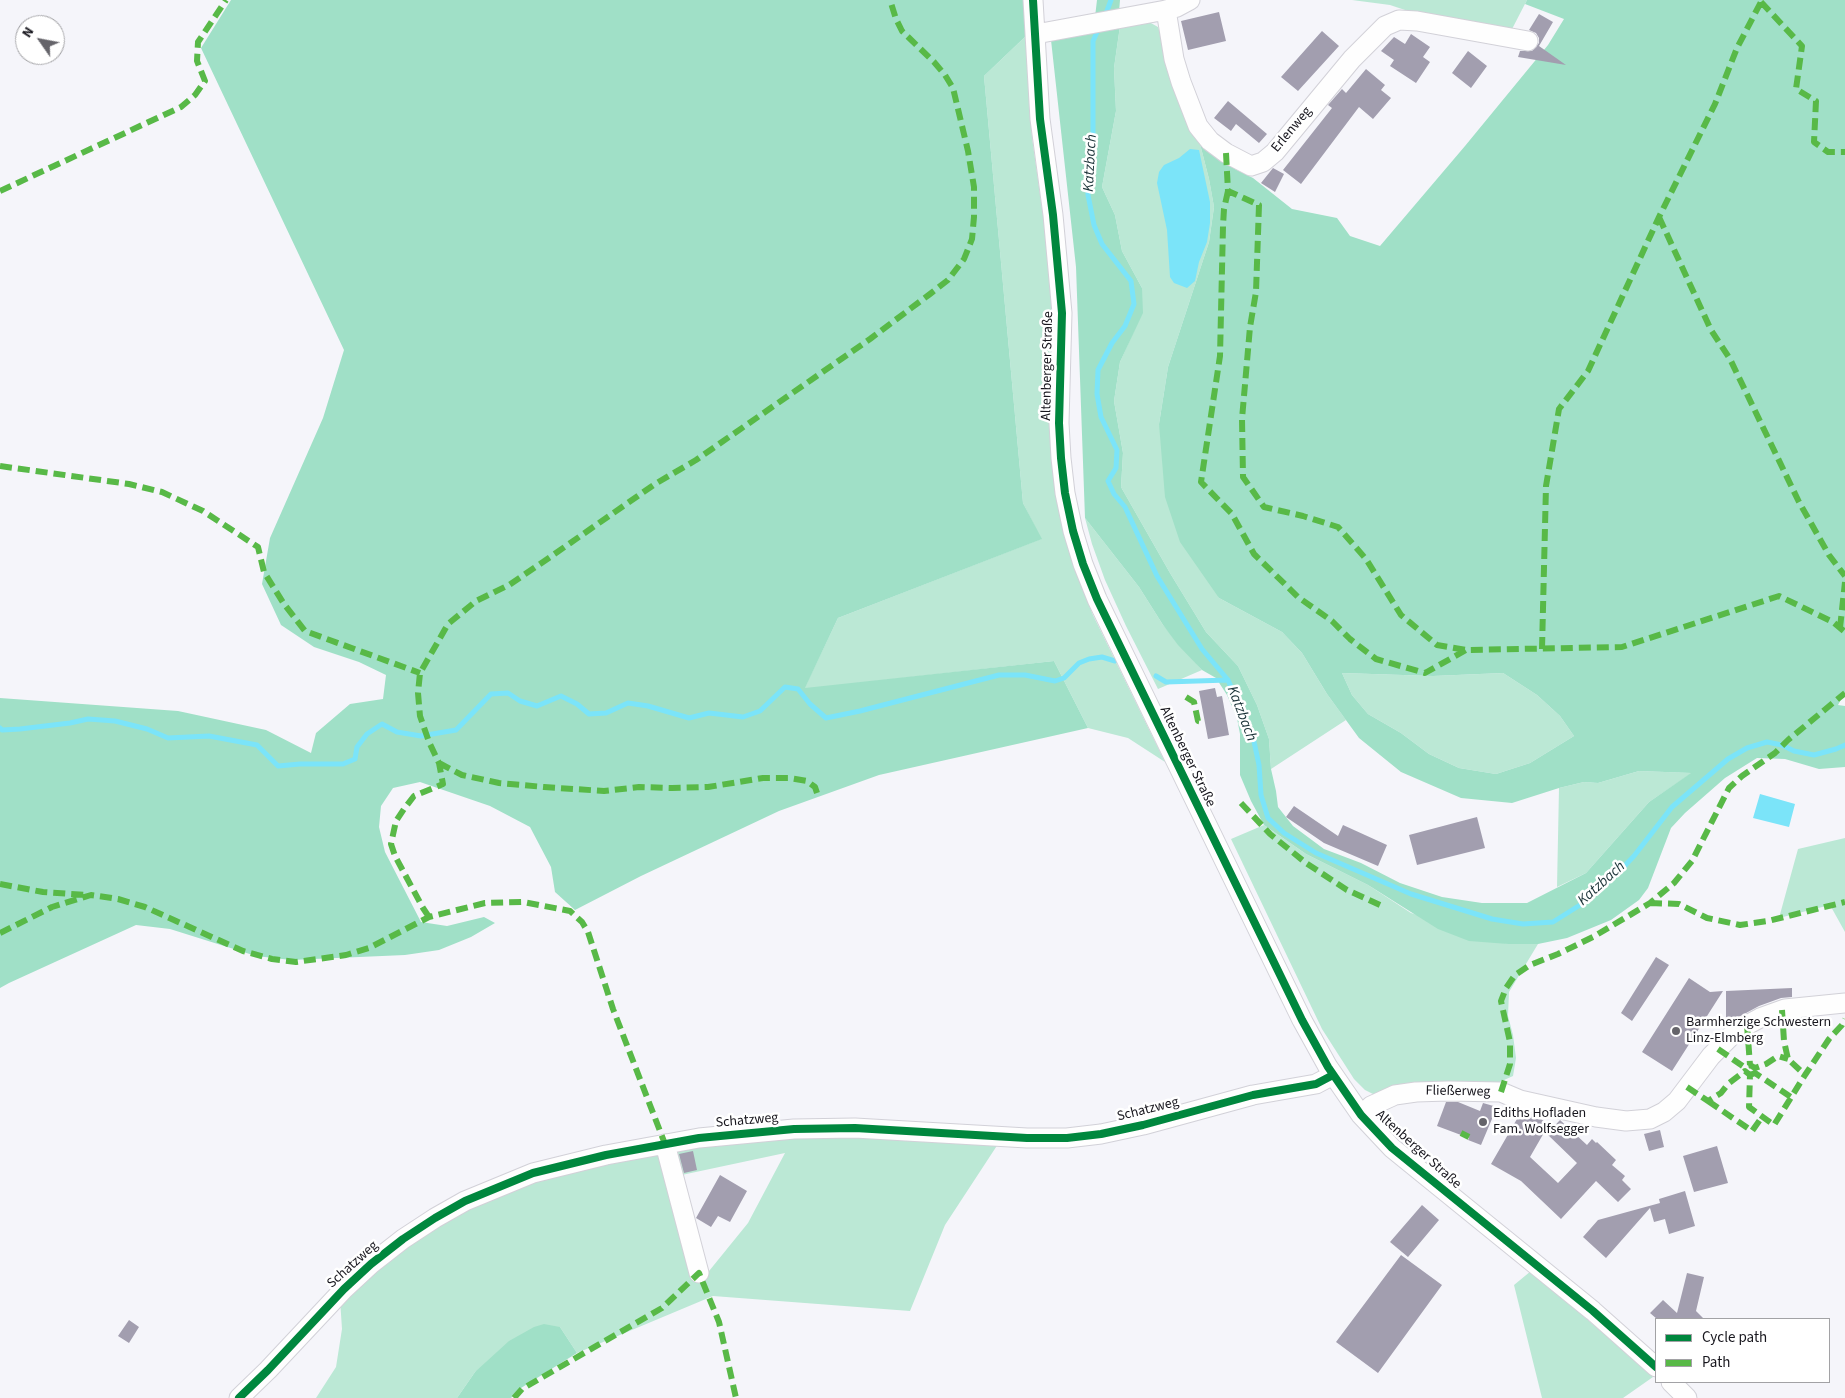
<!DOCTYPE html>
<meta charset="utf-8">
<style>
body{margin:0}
#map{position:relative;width:1845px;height:1398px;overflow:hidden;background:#f5f5fa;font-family:"Source Sans 3",sans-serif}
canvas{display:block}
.legend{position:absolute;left:1655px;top:1318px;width:175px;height:65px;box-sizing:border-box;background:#fff;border:1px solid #a2a2a5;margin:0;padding:6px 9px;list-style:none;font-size:15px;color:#17161d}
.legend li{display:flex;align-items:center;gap:10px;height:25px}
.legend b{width:25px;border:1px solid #a2a2a5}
.north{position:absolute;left:15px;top:15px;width:50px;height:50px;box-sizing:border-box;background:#fff;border:1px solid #a2a2a5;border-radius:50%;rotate:303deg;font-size:14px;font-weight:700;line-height:20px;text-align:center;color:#17161d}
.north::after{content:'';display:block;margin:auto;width:18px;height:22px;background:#65646a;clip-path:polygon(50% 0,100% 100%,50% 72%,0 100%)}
</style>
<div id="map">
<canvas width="1845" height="1398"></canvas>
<ul class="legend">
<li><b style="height:6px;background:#00873e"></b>Cycle path</li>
<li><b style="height:6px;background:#58b947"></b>Path</li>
</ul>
<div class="north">N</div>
</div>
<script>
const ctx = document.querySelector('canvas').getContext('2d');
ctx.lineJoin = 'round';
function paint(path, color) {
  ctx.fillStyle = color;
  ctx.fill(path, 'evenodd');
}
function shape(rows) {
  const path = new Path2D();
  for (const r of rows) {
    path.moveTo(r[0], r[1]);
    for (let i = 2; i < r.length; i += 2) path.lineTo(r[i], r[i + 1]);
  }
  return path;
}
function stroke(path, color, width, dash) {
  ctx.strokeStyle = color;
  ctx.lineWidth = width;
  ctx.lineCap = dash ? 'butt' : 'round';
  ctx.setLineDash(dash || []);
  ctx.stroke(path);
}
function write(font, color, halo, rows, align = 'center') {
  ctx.font = font + ' "Source Sans 3",sans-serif';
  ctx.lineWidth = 5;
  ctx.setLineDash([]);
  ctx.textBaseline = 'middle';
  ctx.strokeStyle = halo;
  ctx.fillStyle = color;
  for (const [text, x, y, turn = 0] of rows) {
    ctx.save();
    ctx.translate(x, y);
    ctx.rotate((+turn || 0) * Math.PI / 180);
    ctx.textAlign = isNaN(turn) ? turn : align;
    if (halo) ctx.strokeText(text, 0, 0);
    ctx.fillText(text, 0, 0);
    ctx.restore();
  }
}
paint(shape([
 [1352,0,1527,0,1511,31,1417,14,1390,5],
 [1149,22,1158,27,1199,140,1209,179,1214,207,1209,242,1168,367,1159,424,1219,598,1282,632,1302,653,1327,694,1346,720,1271,769,1269,739,1257,705,1238,666,1206,632,1170,573,1121,487,1123,453,1114,401,1120,362,1142,313,1142,288,1122,251,1115,215,1102,187,1116,111,1114,68,1120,26],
 [1027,35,1032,137,1050,265,1055,336,1051,414,1052,466,1062,519,1075,570,1093,615,1165,762,1128,738,1088,728,1054,661,804,689,838,618,1041,539,1023,503,984,76],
 [1085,518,1139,587,1163,625,1202,670,1158,689,1126,626,1105,580,1092,544],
 [1342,673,1433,676,1503,673,1537,695,1560,716,1574,736,1530,763,1496,774,1459,768,1429,754,1401,733,1368,714,1352,695],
 [1639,771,1692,773,1649,802,1586,873,1557,887,1559,788,1584,782,1598,783],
 [1264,825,1306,854,1368,885,1411,913,1508,944,1538,944,1509,992,1508,1016,1513,1035,1516,1058,1513,1076,1493,1085,1373,1094,1365,1090,1354,1079,1322,1029,1231,839],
 [1845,838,1845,932,1830,905,1779,918,1798,849],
 [788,1135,1000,1141,945,1225,910,1311,713,1296,577,1353,560,1327,475,1372,457,1398,316,1398,336,1367,342,1329,340,1299,418,1234,507,1188,661,1149,705,1276,748,1223,785,1153,677,1176,676,1148],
 [1531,1271,1639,1364,1653,1377,1623,1398,1542,1398,1514,1285]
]), '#bbe8d5');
paint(shape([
 [231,0,1024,0,1027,35,984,76,1023,503,1042,539,838,618,805,688,1054,661,1088,728,879,775,779,811,641,876,575,910,555,892,551,867,530,827,490,806,420,782,393,788,381,806,379,827,385,852,421,922,447,926,484,917,495,923,471,937,439,950,405,955,291,960,256,956,170,929,136,925,9,983,0,988,0,698,178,711,266,730,311,753,316,733,350,704,383,699,386,675,359,662,314,647,281,625,262,584,270,538,323,418,344,350,201,48],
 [1097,0,1120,0,1119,12,1095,17],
 [1527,0,1845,0,1845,692,1838,705,1845,706,1845,767,1819,769,1785,759,1757,758,1725,778,1685,813,1671,828,1648,888,1639,900,1611,920,1567,938,1538,944,1508,944,1469,941,1438,929,1368,885,1306,854,1264,825,1251,801,1240,775,1240,734,1237,718,1227,695,1216,678,1202,670,1178,645,1163,625,1139,587,1085,518,1076,267,1051,40,1120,26,1114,68,1116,111,1102,187,1115,215,1122,251,1142,288,1143,313,1120,362,1114,401,1123,453,1121,487,1170,573,1206,632,1238,666,1257,705,1269,739,1271,769,1276,791,1278,807,1293,826,1324,849,1361,863,1400,883,1442,897,1482,903,1527,903,1586,873,1649,802,1691,773,1639,771,1598,783,1584,782,1559,788,1512,803,1461,798,1401,772,1359,738,1327,694,1302,653,1282,632,1219,598,1180,542,1165,497,1159,424,1168,367,1209,242,1214,207,1209,179,1199,140,1212,152,1235,169,1253,178,1292,209,1337,218,1350,236,1380,246,1465,146,1548,45,1564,19,1525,4],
 [1342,673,1433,676,1503,673,1537,695,1560,716,1574,736,1530,763,1496,774,1459,768,1429,754,1401,733,1368,714,1352,695],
 [544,1324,560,1327,577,1353,521,1388,511,1398,457,1398,475,1372,509,1341,534,1327]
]), '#a0e0c7');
paint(shape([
 [1190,149,1199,150,1210,202,1210,223,1207,242,1199,262,1195,281,1187,288,1174,283,1170,277,1167,230,1157,183,1159,172,1164,165,1179,158],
 [1760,794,1795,804,1789,827,1753,818]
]), '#7be4f9');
stroke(shape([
 [1105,16,1111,0],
 [1099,28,1093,41,1093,140,1088,168,1088,195,1094,225,1102,244,1131,281,1134,304,1125,326,1112,343,1098,370,1097,394,1101,417,1117,450,1116,468,1108,481,1114,494,1125,507,1157,576,1202,649,1228,680,1253,737,1259,765,1261,795,1268,818,1284,833,1316,853,1411,894,1492,919,1523,924,1553,922,1588,900,1617,874,1634,856,1672,807,1728,759,1747,748,1767,742,1782,745,1794,751,1814,755,1836,749,1845,745],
 [1156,676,1166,682,1228,680],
 [0,728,2,730,20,729,70,723,88,719,115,721,147,729,168,738,209,736,257,745,278,766,300,764,343,764,355,759,357,747,367,734,382,724,397,732,421,736,456,730,491,694,508,693,520,701,537,706,561,696,577,704,589,714,606,713,628,703,648,706,689,718,709,713,743,717,760,711,785,687,798,689,810,704,826,718,860,711,999,675,1025,675,1055,681,1064,678,1079,663,1089,659,1102,657,1115,661]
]), '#7be4f9', 5);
paint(shape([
 [1219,12,1226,41,1188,50,1181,21],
 [1539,14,1553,22,1539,46,1566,65,1518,57,1520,51,1532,51,1539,43,1539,38,1536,33,1529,30],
 [1322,31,1339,46,1298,91,1281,77],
 [1411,34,1430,47,1423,57,1430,62,1416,83,1390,66,1394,60,1381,51,1394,37,1405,44],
 [1468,51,1487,66,1471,88,1452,73],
 [1366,69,1385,85,1381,90,1391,98,1373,119,1359,107,1301,184,1283,170,1332,108,1328,105,1342,89,1346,93],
 [1228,101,1267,134,1259,143,1236,124,1231,131,1214,118],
 [1273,168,1284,174,1275,192,1261,183],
 [1215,688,1217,697,1222,696,1229,735,1208,739,1199,691],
 [1294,806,1338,836,1343,825,1387,845,1378,866,1324,843,1286,817],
 [1477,817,1485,848,1417,865,1409,835],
 [1656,957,1669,965,1632,1021,1621,1013],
 [1689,978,1710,992,1723,991,1672,1071,1642,1052],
 [1792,988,1792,997,1781,998,1759,1006,1735,1019,1726,1020,1726,991],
 [1446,1102,1458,1102,1480,1111,1483,1103,1497,1107,1481,1145,1468,1140,1469,1138,1437,1126],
 [1521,1112,1532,1114,1549,1124,1530,1157,1558,1183,1577,1163,1547,1134,1560,1120,1587,1145,1592,1139,1596,1143,1597,1142,1616,1160,1612,1165,1625,1176,1622,1180,1631,1189,1618,1202,1596,1181,1561,1219,1521,1181,1491,1164],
 [1660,1130,1664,1147,1649,1151,1644,1134],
 [1717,1146,1728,1183,1694,1192,1683,1156],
 [693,1151,697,1170,684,1173,679,1154],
 [720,1175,747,1191,730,1222,718,1216,711,1227,696,1218],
 [1685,1191,1695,1226,1669,1234,1665,1219,1654,1222,1650,1208,1606,1258,1583,1237,1598,1220,1660,1203,1659,1199],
 [1422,1205,1439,1220,1408,1257,1390,1242],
 [1401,1255,1442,1285,1378,1373,1336,1342],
 [1687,1273,1704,1277,1696,1311,1704,1319,1657,1319,1650,1313,1663,1300,1677,1313],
 [129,1320,139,1327,129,1343,118,1336]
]), '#a29eaf');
const minor = shape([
 [1033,0,1040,119,1053,215,1062,313,1059,423,1061,458,1065,493,1073,531,1083,564,1097,599,1302,1020,1328,1067,1361,1115,1392,1148,1593,1311,1656,1367],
 [1166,10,1177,7,1190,0],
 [1036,34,1166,10,1174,59,1181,82,1198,126,1210,141,1226,153,1251,166,1263,162,1275,152,1352,59,1385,26,1399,20,1417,21,1528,41],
 [1361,1115,1371,1106,1395,1095,1416,1092,1448,1091,1501,1092,1520,1100,1596,1117,1626,1121,1650,1119,1664,1112,1677,1101,1711,1056,1733,1034,1747,1025,1760,1018,1785,1009,1845,1003],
 [665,1144,699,1273],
 [1671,1382,1687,1398],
 [239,1398,268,1370,344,1289,371,1264,403,1239,435,1218,465,1201,533,1173,606,1155,699,1138,794,1129,855,1128,1027,1138,1067,1138,1101,1134,1143,1125,1253,1095,1316,1084,1333,1075]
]);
stroke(minor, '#d2d1d8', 21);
stroke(minor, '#fefefe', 19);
stroke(shape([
 [1761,2,1802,46,1796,89,1816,101,1814,142,1828,152,1845,152],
 [1226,153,1228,191,1259,205,1256,292,1250,327,1242,419,1243,477,1264,507,1303,516,1338,527,1366,559,1401,615,1437,645,1466,650,1622,647,1779,596,1833,622,1845,632],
 [0,191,181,107,195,95,205,81,197,61,198,42,226,0],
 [1228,191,1224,209,1223,226,1220,356,1201,482,1232,514,1254,554,1298,597,1332,621,1350,639,1376,659,1425,673,1466,650],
 [1659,217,1711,330,1730,359,1799,502,1829,555,1845,576],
 [0,466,129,484,162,492,203,511,258,547,264,572,284,604,305,631,420,673],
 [1840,628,1845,582],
 [1542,649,1546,486,1559,409,1588,371,1659,217,1715,104,1737,48,1762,0],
 [1186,697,1194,702,1198,721,1204,722],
 [439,763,462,775,499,783,544,787,604,791,639,787,672,788,708,787,763,778,790,778,807,781,815,787,817,793],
 [1241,803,1270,834,1306,863,1347,890,1380,905],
 [0,884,43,892,86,895],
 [1650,903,1679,904,1707,918,1740,925,1768,921,1845,902],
 [429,917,423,908,395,856,391,844,396,821,404,809,414,796,443,784,439,763,429,742,420,716,418,693,420,673,448,624,476,601,509,585,543,562,655,484,696,460,870,339,930,294,948,280,964,259,972,239,974,217,974,187,968,151,953,88,945,75,934,62,902,31,896,19,890,0],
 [0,933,52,907,91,895,118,899,145,907,243,951,272,959,296,962,346,955,369,948,429,917,485,903,523,902,570,911,582,922,588,932,613,1009,665,1144],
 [1782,1010,1784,1041,1788,1059,1805,1075],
 [1747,1025,1750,1065],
 [1718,1049,1744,1067,1750,1065,1755,1068,1766,1064,1778,1056,1788,1059],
 [1750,1075,1755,1073,1791,1097],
 [1687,1087,1708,1101,1721,1093,1728,1084,1745,1071,1750,1075,1749,1107,1774,1125,1805,1075,1829,1039,1842,1025,1845,1019],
 [1501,1092,1510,1064,1510,1042,1501,1001,1506,988,1515,975,1530,965,1558,954,1593,937,1650,903,1674,883,1692,861,1729,788,1742,776,1775,753,1788,740,1845,693],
 [1708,1101,1752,1131,1762,1117],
 [1461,1133,1469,1137],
 [514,1398,522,1389,662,1308,699,1273,719,1322,736,1398]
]), '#58b947', 6, [12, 6]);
stroke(shape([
 [1033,0,1040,119,1053,215,1062,313,1059,423,1061,458,1065,493,1073,531,1083,564,1097,599,1302,1020,1328,1067,1361,1115,1392,1148,1593,1311,1656,1367],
 [239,1398,268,1370,344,1289,371,1264,403,1239,435,1218,465,1201,533,1173,606,1155,699,1138,794,1129,855,1128,1027,1138,1067,1138,1101,1134,1143,1125,1253,1095,1316,1084,1333,1075]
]), '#00873e', 8);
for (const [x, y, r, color] of [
 [1676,1031,5,"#65646a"],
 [1483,1122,5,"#65646a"]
]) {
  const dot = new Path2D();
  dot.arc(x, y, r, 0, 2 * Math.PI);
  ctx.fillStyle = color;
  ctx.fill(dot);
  stroke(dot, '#fff', 2);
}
write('14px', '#17161d', '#fff', [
 ["Erlenweg",1292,130,-50],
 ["Altenberger Straße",1048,366,-89],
 ["Altenberger Straße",1187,757,64],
 ["Fließerweg",1458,1092,1],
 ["Schatzweg",1148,1110,-14],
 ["Schatzweg",747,1121,-5],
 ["Altenberger Straße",1418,1150,42],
 ["Schatzweg",353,1265,-42]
]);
write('14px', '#17161d', '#fff', [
 ["Barmherzige Schwestern",1686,1023],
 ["Linz-Elmberg",1686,1039],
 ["Ediths Hofladen",1493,1114],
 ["Fam. Wolfsegger",1493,1130]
], 'left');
write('italic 15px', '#1a3237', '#fff', [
 ["Katzbach",1091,163,-87],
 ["Katzbach",1241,714,69],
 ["Katzbach",1602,884,-42]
]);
</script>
